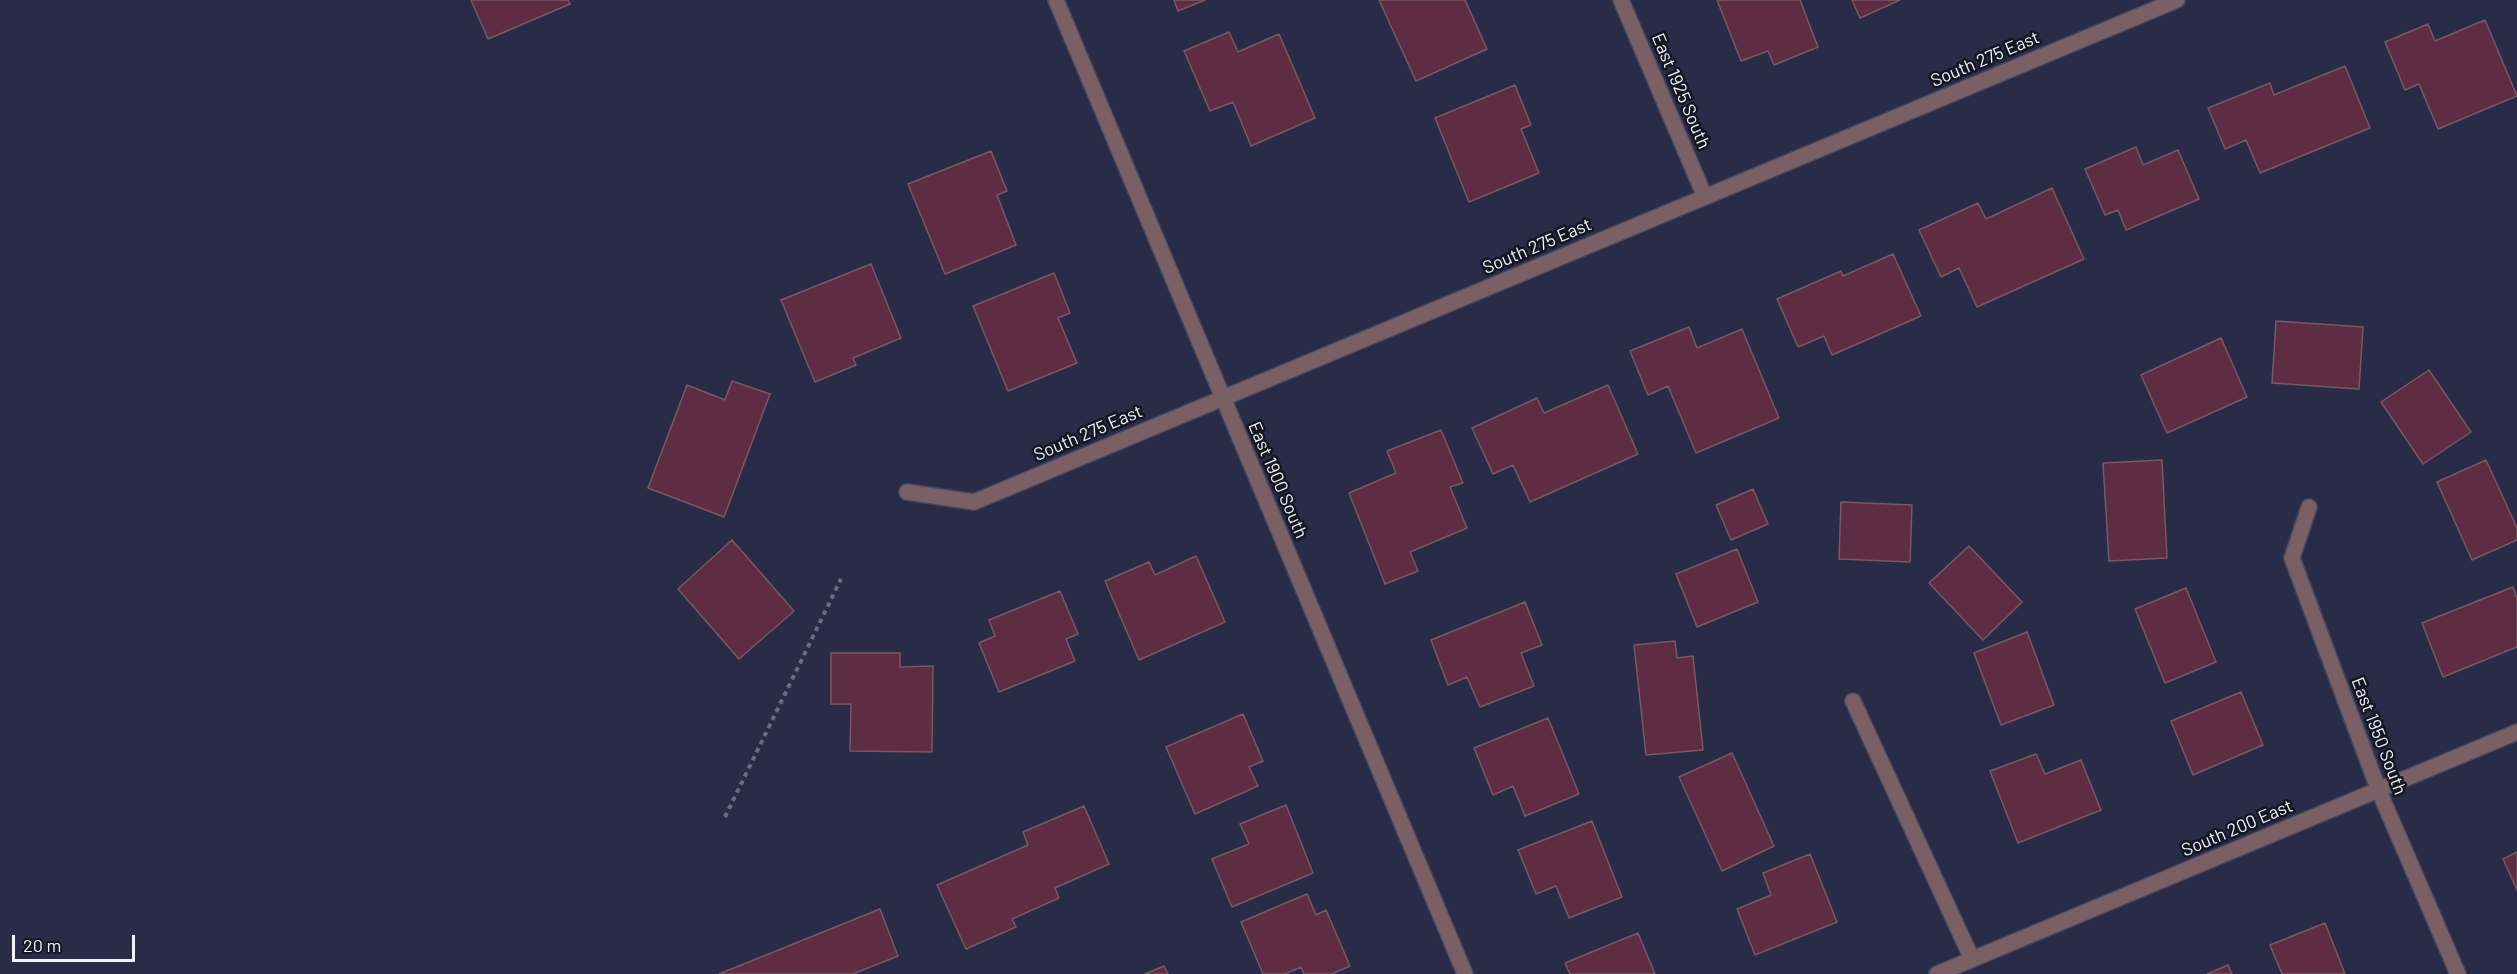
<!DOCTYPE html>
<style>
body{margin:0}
#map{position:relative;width:2517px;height:974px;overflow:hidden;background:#292c46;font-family:Barlow,sans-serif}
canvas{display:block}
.scale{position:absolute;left:12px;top:935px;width:123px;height:27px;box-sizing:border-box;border:3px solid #f1f2fd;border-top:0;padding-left:8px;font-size:18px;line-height:21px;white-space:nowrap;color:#f1f2fd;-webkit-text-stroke:4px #141621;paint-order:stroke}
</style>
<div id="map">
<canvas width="2517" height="974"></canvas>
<div class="scale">20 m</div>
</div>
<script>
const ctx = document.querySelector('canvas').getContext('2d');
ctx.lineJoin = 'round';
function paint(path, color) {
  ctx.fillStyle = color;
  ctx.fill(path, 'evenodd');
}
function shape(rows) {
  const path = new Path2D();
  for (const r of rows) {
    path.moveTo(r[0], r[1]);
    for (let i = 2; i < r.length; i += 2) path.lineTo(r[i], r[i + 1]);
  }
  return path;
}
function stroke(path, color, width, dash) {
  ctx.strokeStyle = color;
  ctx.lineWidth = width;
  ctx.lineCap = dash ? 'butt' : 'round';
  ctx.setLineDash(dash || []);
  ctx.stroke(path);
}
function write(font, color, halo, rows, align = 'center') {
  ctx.font = font + ' Barlow,sans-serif';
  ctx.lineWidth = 5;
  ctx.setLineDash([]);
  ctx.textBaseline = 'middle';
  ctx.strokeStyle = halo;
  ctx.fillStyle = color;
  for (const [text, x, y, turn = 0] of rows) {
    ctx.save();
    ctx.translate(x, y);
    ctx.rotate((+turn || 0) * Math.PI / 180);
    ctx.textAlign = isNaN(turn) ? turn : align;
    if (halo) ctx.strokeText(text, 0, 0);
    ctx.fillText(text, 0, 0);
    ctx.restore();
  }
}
const building = shape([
 [471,0,568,0,570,4,488,39,471,0],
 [1174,0,1205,0,1178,11,1174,0],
 [1379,0,1465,0,1487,49,1416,81,1379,0],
 [1717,0,1800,0,1818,47,1774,65,1768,51,1741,61,1717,0],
 [1852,0,1900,0,1860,18,1852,0],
 [2485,20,2517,96,2438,129,2419,84,2405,90,2385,42,2428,24,2435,41,2485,20],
 [1229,32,1238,52,1279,34,1315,118,1251,146,1233,102,1210,111,1184,51,1229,32],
 [2345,66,2370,128,2260,173,2246,140,2225,149,2208,108,2270,83,2274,95,2345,66],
 [1515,85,1531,125,1521,129,1539,173,1469,202,1435,118,1515,85],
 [2136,147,2143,165,2178,150,2199,199,2126,230,2118,210,2105,215,2085,169,2136,147],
 [991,151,1007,191,997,195,1016,245,945,274,908,184,991,151],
 [2052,188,2084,259,1977,307,1959,268,1941,277,1919,230,1978,203,1986,219,2052,188],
 [1893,254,1921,316,1832,355,1824,336,1798,347,1777,299,1841,271,1843,276,1893,254],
 [871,264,901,338,853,358,856,365,815,382,781,300,871,264],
 [1054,273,1070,313,1058,318,1077,363,1008,391,973,306,1054,273],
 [2276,321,2363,327,2359,389,2272,383,2276,321],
 [1689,327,1697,348,1742,329,1779,418,1696,453,1668,386,1648,395,1630,351,1689,327],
 [2221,338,2247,397,2167,433,2141,375,2221,338],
 [2429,370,2471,432,2423,464,2381,402,2429,370],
 [732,381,770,394,724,517,648,488,687,385,725,400,732,381],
 [1608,385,1638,454,1530,502,1513,465,1493,474,1472,428,1537,398,1544,413,1608,385],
 [1441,430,1463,483,1450,487,1467,528,1410,552,1418,571,1385,584,1349,493,1396,473,1387,451,1441,430],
 [2162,460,2167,558,2109,561,2103,463,2162,460],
 [2486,460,2517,528,2517,540,2472,560,2437,482,2486,460],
 [1753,489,1768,524,1731,540,1716,505,1753,489],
 [1841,502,1912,505,1910,562,1839,559,1841,502],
 [732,540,794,611,739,659,678,589,732,540],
 [1969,546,2022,602,1983,640,1929,583,1969,546],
 [1737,549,1758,602,1697,627,1676,574,1737,549],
 [1196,556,1225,622,1139,660,1105,581,1149,562,1155,575,1196,556],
 [2513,587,2517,598,2517,647,2443,677,2422,623,2513,587],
 [2186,588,2216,662,2165,683,2135,609,2186,588],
 [1060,591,1078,634,1066,639,1075,661,999,692,979,643,995,636,989,620,1060,591],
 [1525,602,1542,645,1521,653,1534,686,1480,707,1467,677,1448,685,1431,640,1525,602],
 [2027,632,2054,705,2001,725,1974,653,2027,632],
 [1675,641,1677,658,1693,656,1703,750,1646,755,1634,645,1675,641],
 [831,653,900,653,900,667,933,666,932,752,850,751,851,704,831,704,831,653],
 [2241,692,2263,745,2193,775,2171,721,2241,692],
 [1243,714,1263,761,1249,767,1258,786,1195,814,1166,747,1243,714],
 [1548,718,1579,794,1525,816,1513,786,1493,795,1474,748,1548,718],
 [1732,753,1774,846,1722,871,1679,777,1732,753],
 [2036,754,2045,774,2081,760,2101,810,2018,843,1990,771,2036,754],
 [1286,805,1313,873,1232,907,1212,859,1249,844,1240,824,1286,805],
 [1084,806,1109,864,1055,888,1059,898,1012,919,1016,927,966,949,937,885,1028,845,1023,832,1084,806],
 [1592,821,1622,897,1569,918,1556,886,1536,894,1518,850,1592,821],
 [2517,852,2517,890,2503,859,2517,852],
 [1810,854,1837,922,1755,955,1737,909,1771,895,1763,873,1810,854],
 [1307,894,1316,915,1326,910,1350,966,1332,974,1304,974,1301,967,1285,974,1263,974,1241,922,1307,894],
 [880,909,898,956,853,974,719,974,880,909],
 [2325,923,2345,974,2282,974,2270,945,2325,923],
 [1638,933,1655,974,1570,974,1565,963,1638,933],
 [2228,965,2232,974,2207,974,2228,965],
 [1164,966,1168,974,1145,974,1164,966]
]);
paint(building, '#5e2d43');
stroke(building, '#785865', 1.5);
const minor = shape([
 [1056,0,1465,974],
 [1621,0,1705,197],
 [907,492,974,502,2177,0],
 [2309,507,2292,558,2379,791,2458,974],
 [1853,701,1972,959],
 [1937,974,2517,732]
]);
stroke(minor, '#454860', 18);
stroke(shape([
 [725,817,841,579]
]), '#6a6c81', 4, [4.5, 4.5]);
stroke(minor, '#7a6064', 15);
write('18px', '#f1f2fd', '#141621', [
 ["South 275 East",1985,59,-23],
 ["East 1925 South",1681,91,67],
 ["South 275 East",1537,246,-23],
 ["South 275 East",1088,433,-23],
 ["East 1900 South",1278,480,67],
 ["East 1950 South",2379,736,69],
 ["South 200 East",2237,828,-23]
]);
</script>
